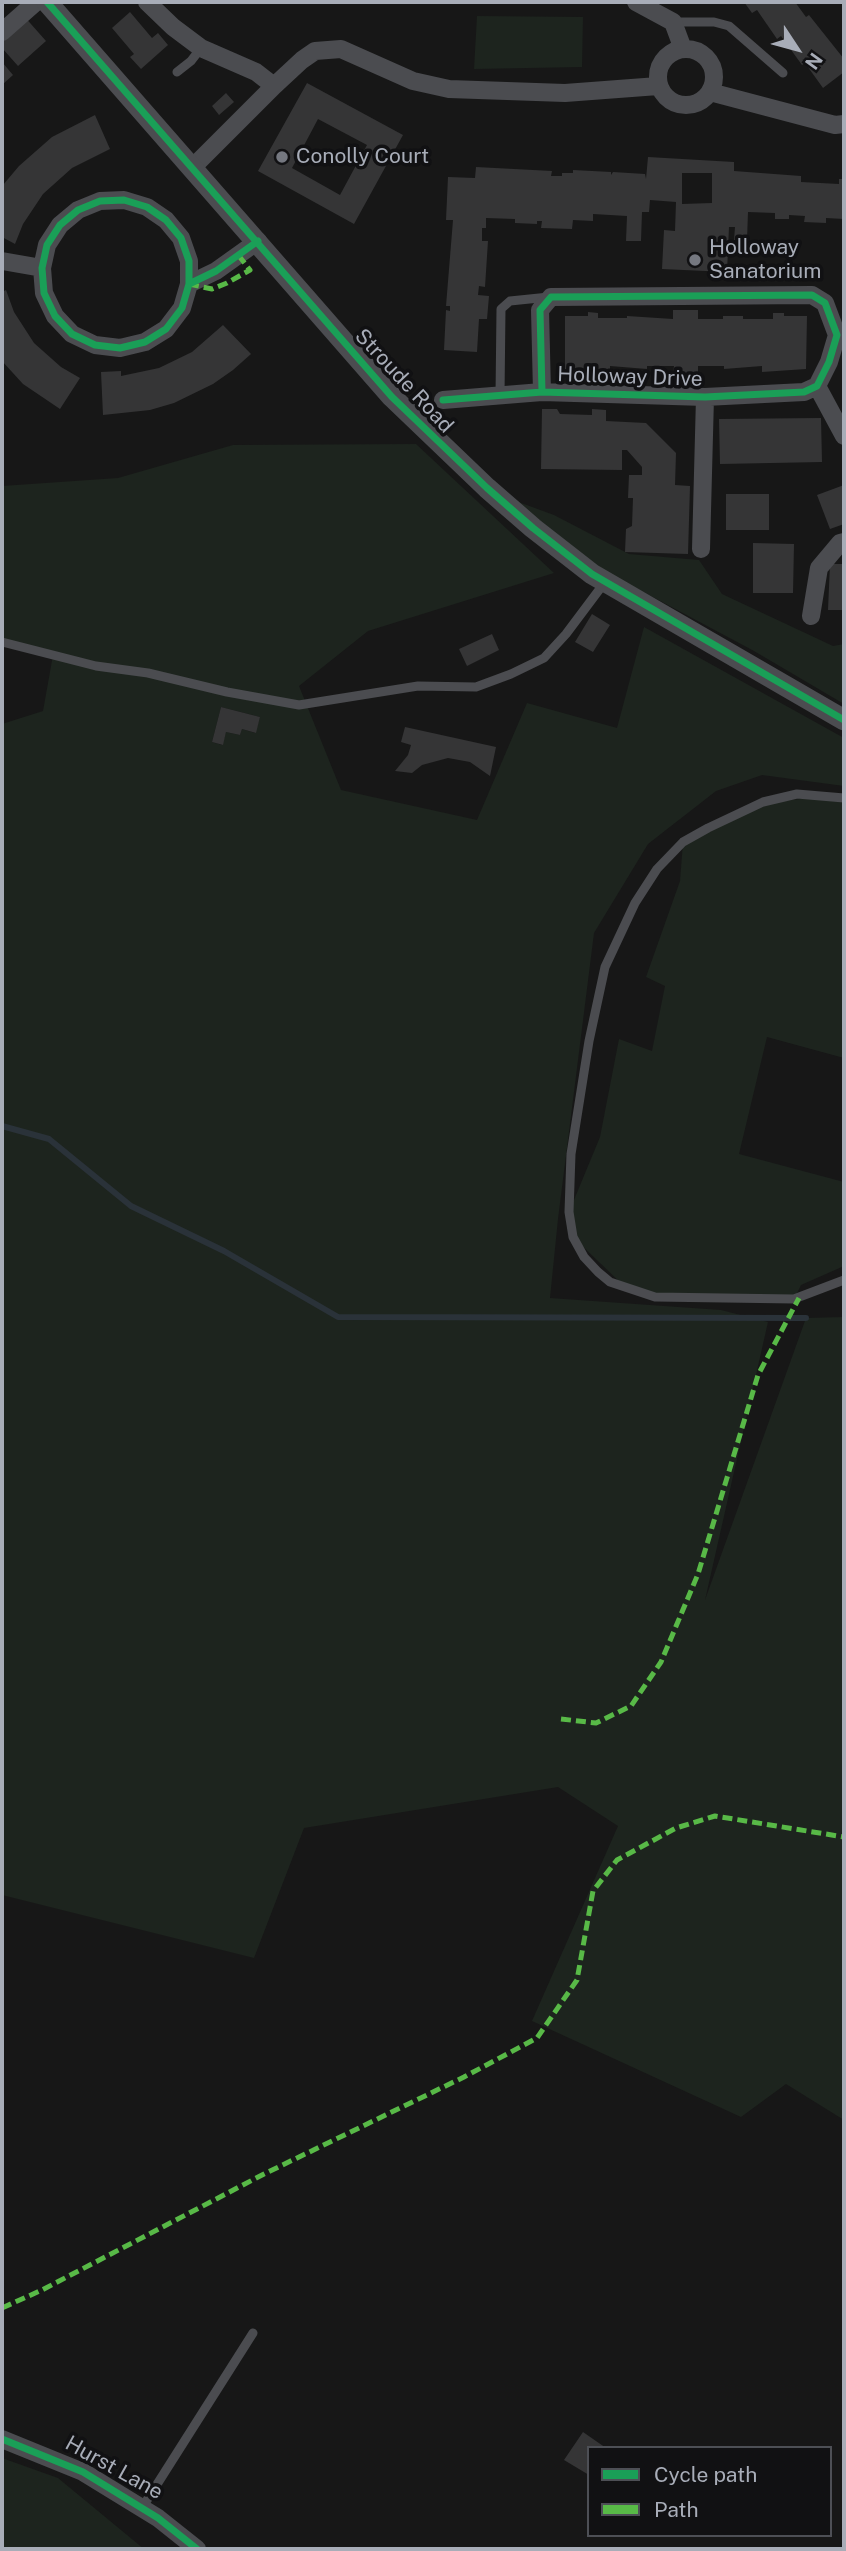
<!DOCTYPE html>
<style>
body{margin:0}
#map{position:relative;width:846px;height:2551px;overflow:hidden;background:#171717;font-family:"Public Sans",sans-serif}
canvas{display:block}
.frame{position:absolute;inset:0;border:4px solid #a8adb8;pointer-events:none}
.legend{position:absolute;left:587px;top:2446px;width:245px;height:91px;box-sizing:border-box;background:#111113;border:2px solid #4d4f55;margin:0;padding:9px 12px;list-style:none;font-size:21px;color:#a8adb8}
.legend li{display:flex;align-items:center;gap:14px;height:35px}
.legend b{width:35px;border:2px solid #4d4f55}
.north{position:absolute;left:762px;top:14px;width:70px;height:70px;-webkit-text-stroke:5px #111113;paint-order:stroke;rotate:126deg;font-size:19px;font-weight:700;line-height:28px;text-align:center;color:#a8adb8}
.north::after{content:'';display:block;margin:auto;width:24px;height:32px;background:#a8adb8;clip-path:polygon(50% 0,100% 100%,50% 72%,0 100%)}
</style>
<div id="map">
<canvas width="846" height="2551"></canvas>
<div class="frame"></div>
<ul class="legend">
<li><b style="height:9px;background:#1a9f57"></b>Cycle path</li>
<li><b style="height:9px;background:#58b947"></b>Path</li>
</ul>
<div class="north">N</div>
</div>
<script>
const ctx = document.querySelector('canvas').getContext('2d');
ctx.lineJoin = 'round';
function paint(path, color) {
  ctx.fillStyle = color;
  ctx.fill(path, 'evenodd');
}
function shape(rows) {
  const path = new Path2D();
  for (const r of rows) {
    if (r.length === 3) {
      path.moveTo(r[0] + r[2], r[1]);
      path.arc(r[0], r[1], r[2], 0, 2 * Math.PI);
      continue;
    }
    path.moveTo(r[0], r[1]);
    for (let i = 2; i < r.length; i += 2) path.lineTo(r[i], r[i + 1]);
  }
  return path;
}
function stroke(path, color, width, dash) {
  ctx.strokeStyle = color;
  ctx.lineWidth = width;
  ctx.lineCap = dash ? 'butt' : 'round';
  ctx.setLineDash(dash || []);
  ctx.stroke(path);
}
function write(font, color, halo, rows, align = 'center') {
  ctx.font = font + ' "Public Sans",sans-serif';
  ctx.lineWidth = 7;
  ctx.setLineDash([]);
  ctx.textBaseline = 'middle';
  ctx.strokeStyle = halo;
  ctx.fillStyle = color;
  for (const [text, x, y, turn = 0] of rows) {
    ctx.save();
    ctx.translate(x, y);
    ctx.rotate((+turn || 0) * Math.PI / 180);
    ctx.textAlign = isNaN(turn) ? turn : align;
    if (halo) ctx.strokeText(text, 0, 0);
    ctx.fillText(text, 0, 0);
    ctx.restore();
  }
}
paint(shape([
 [477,16,583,17,582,67,474,69],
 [416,444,554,573,368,631,299,686,341,790,477,820,527,703,617,728,644,627,844,738,844,786,762,775,716,791,648,844,594,933,558,1219,550,1298,721,1310,768,1322,705,1600,806,1318,844,1317,844,2120,786,2084,741,2117,532,2021,618,1826,558,1787,304,1828,254,1958,2,1895,2,724,43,711,53,655,2,643,2,486,118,478,233,445],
 [221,707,260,717,255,733,242,729,240,735,226,732,222,745,212,742],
 [513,500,554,515,629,554,699,560,722,594,833,646,844,644,844,704,754,651,606,572],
 [830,796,844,801,844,1058,767,1037,739,1154,844,1182,844,1266,801,1285,794,1299,655,1297,626,1288,573,1237,569,1212,600,1137,619,1039,652,1051,665,986,646,977,680,881,683,842,764,805,781,801],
 [2,2458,58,2478,144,2549,2,2549]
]), '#1d241e');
stroke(shape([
 [2,1126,49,1139,131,1206,224,1251,338,1317,806,1318]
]), '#2a3239', 6);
paint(shape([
 [744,2,795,2,806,17,809,15,844,59,844,72,823,88,805,63,802,65,781,36,777,39,757,10,752,13],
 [130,12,152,38,158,33,168,45,141,69,130,57,134,54,112,28],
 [23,15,46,41,18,66,2,48,2,34],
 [2,62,13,75,2,85],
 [307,83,403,135,354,224,258,171],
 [318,119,367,145,340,195,292,168],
 [226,93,234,102,219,115,212,106],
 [95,115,110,149,72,168,43,194,23,224,15,244,2,237,3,185,19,166,52,137],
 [648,157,734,162,734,171,801,176,801,182,839,184,839,179,844,179,844,219,826,218,826,223,804,222,805,216,789,215,789,219,775,219,775,213,748,212,747,240,734,240,735,227,729,227,727,272,662,269,664,230,675,231,676,202,650,200,649,212,642,212,641,241,626,241,627,216,593,214,593,221,573,220,572,229,541,228,542,221,537,221,537,224,515,223,515,219,486,218,486,228,482,228,482,241,488,241,485,287,479,286,478,295,489,296,487,319,479,319,477,352,444,350,446,310,450,311,450,306,446,306,453,220,446,220,448,177,475,178,476,167,552,171,551,176,562,176,562,173,573,173,573,170,611,172,611,175,613,172,645,174,646,179],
 [682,173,712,173,712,203,682,204],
 [6,290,14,312,34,343,61,367,80,378,60,409,23,384,2,361,2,292],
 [673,310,698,310,698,319,723,319,723,316,743,316,743,319,773,319,773,313,784,313,784,316,807,316,806,369,762,372,762,366,724,369,724,366,698,366,698,374,673,374,674,366,647,366,647,369,610,366,610,372,565,369,565,316,588,316,588,312,598,313,598,318,627,318,627,316,673,319],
 [223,325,251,354,233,370,213,384,174,403,150,410,103,415,101,372,121,371,121,376,159,368,192,352],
 [542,409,557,409,560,414,592,415,592,409,606,410,606,421,646,423,676,453,675,485,690,486,688,554,625,552,626,529,632,526,633,498,628,498,629,475,642,475,642,467,627,450,622,450,622,470,541,469],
 [821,418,822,462,720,464,719,419],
 [844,485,844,524,830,529,817,495],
 [726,494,769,494,769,530,726,530],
 [753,543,794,544,793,593,753,593],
 [830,564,844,564,844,610,828,610],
 [592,614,610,625,593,652,575,642],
 [492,634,499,650,467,666,459,649],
 [221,707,260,717,256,733,242,729,240,735,226,732,223,745,212,742],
 [405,727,496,747,490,776,470,762,448,758,422,765,412,773,395,771,408,755,411,745,401,742],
 [583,2432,606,2448,589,2448,589,2475,564,2460]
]), '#353536');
stroke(shape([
 [673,22,714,22,729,26,783,73],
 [177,72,191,61,201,48],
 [500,396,501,309,510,301,549,297],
 [2,642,96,666,148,673,227,692,299,705,418,686,476,687,511,674,544,658,566,634,605,582],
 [844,798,797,794,763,802,708,828,683,842,657,869,635,903,605,967,589,1041,571,1154,569,1212,573,1237,584,1257,598,1272,610,1282,655,1297,794,1299,844,1280],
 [142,2508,253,2333]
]), '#4b4c50', 9);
stroke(shape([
 [147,2,173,27,201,48,256,72,274,86],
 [636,2,673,22,683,49],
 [2,32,36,2],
 [686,77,28],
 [710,92,835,125,844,124],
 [193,167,274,86,302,60,315,51,341,49,413,81,449,89,565,93,658,86],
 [2,261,42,268],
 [189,284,189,261,181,238,166,220,147,207,124,200,100,201,78,210,60,225,47,245,42,268,44,293,55,316,72,334,95,345,120,348,145,342,166,329,182,308,189,284,216,271,258,241],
 [817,386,844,436],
 [443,400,542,392,705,397,804,392,817,386,829,362,837,335,825,303,812,295,551,297,540,310,542,392],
 [701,549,705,397],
 [811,616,819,568,840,543,844,542],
 [2,2439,83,2472,158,2518,197,2549]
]), '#4b4c50', 18);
stroke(shape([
 [47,2,392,397,487,488,533,528,592,574,844,720]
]), '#4b4c50', 21);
stroke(shape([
 [189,284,212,289,227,283,250,270,239,256],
 [561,1719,596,1723,631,1706,661,1662,698,1574,758,1375,799,1298],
 [2,2308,42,2290,264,2174,464,2077,537,2038,577,1980,593,1891,617,1860,676,1828,715,1816,844,1837]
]), '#58b947', 5, [10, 5]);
stroke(shape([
 [47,2,392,397,487,488,533,528,592,574,844,720],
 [189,284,189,261,181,238,166,220,147,207,124,200,100,201,78,210,60,225,47,245,42,268,44,293,55,316,72,334,95,345,120,348,145,342,166,329,182,308,189,284,216,271,258,241],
 [443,400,542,392,705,397,804,392,817,386,829,362,837,335,825,303,812,295,551,297,540,310,542,392],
 [2,2439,83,2472,158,2518,197,2549]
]), '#1a9f57', 7);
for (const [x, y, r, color] of [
 [282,157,7,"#757880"],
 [695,260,7,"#757880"]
]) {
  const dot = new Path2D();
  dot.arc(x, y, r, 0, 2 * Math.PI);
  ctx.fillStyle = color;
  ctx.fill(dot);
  stroke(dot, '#111113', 2.5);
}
write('21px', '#a8adb8', '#111113', [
 ["Conolly Court",296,157],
 ["Holloway",709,248],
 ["Sanatorium",709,272]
], 'left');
write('21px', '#a8adb8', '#111113', [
 ["Holloway Drive",630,377,2],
 ["Stroude Road",404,381,47],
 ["Hurst Lane",114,2468,29]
]);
</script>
